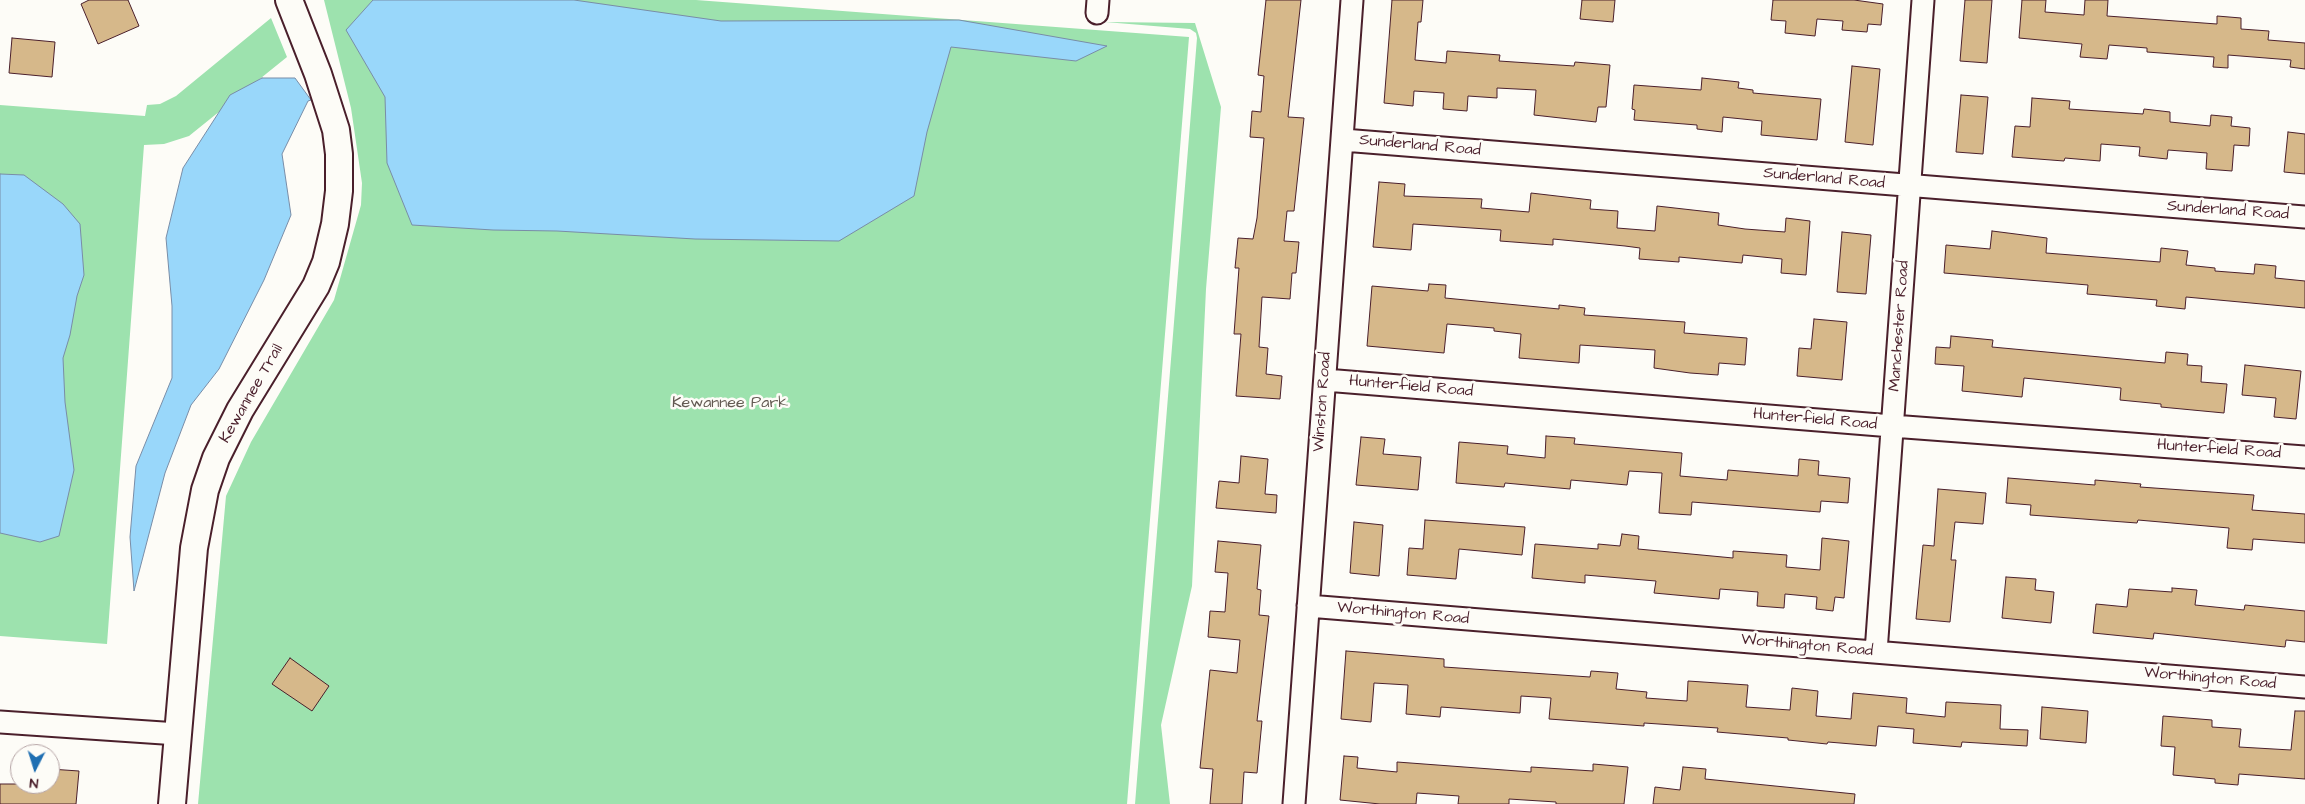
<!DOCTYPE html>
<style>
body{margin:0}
#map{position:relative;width:2305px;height:804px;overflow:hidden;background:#fdfcf7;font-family:"Architects Daughter",sans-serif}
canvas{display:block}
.north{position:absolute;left:10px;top:744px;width:50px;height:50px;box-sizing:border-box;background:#fdfcf7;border:1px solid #b5a4a5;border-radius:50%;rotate:185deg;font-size:14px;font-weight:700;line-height:20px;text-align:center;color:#4a1f2b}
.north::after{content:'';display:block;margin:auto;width:18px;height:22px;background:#1f6fb2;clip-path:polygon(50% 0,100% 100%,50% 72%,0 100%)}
</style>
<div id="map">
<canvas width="2305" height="804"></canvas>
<div class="north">N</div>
</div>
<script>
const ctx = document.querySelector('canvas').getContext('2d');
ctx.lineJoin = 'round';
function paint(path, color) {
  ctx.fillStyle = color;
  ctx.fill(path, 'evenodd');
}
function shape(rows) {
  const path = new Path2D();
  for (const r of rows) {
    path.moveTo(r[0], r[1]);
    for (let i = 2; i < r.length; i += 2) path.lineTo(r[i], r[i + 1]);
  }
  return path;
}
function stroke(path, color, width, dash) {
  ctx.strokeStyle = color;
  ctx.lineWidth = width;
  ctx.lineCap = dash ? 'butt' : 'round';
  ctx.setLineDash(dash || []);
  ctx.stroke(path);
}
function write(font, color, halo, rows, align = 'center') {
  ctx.font = font + ' "Architects Daughter",sans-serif';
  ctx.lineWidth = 5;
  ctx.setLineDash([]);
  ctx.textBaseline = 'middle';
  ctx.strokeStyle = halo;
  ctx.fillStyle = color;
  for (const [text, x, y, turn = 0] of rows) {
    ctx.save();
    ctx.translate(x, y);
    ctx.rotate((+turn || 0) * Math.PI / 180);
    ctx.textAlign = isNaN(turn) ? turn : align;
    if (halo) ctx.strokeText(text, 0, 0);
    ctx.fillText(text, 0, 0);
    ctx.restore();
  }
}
paint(shape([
 [324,0,696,0,1189,37,1127,804,198,804,226,496,251,442,334,300,361,205,362,183,351,108],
 [271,18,287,57,189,136,164,144,144,145,107,644,0,636,0,105,145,116,147,105,160,104,176,96],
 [1105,22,1195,23,1221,107,1206,289,1192,586,1161,725,1170,804,1135,804,1197,38,1196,33,1190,29]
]), '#9de2ae');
const water = shape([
 [373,0,574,0,721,21,959,20,1107,46,1076,61,951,47,927,132,914,196,839,241,695,239,557,231,493,230,412,225,387,163,385,97,346,30,373,0],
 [262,78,295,78,311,100,308,101,282,154,291,215,264,280,219,369,191,405,165,473,134,591,130,537,136,466,172,378,172,306,166,238,183,168,230,95,262,78],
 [0,174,24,175,63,204,80,224,84,275,77,296,70,335,63,358,65,402,74,470,59,536,40,542,0,533,0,174]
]);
paint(water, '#99d7fa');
stroke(water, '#798da7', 1);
const building = shape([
 [89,0,128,0,139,26,98,44,81,4,89,0],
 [1266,0,1301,0,1288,117,1304,118,1294,211,1287,211,1284,241,1299,242,1296,273,1292,273,1290,299,1262,297,1259,347,1268,348,1266,374,1282,376,1280,399,1236,396,1241,334,1234,334,1239,268,1235,268,1238,238,1253,239,1257,218,1264,138,1250,137,1252,111,1261,112,1264,76,1258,75,1266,0],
 [1392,0,1423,0,1421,22,1418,22,1415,60,1446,63,1447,51,1500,55,1499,61,1574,66,1575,62,1610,65,1606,107,1598,107,1596,122,1534,115,1536,90,1497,88,1497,98,1468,96,1467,111,1443,109,1444,93,1414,91,1413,106,1384,103,1392,0],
 [1582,0,1615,0,1613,22,1580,19,1582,0],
 [1773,0,1854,0,1883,4,1881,25,1868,24,1867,32,1842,30,1843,21,1817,19,1815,36,1785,33,1786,21,1771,20,1773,0],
 [1965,0,1992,0,1987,63,1960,61,1965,0],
 [2022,0,2046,0,2045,12,2084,15,2085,0,2108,0,2107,16,2217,24,2217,16,2241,18,2241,29,2269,31,2268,40,2305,43,2305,69,2290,67,2291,60,2228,55,2228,68,2213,67,2214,57,2147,52,2147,48,2109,45,2107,59,2080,57,2082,44,2019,38,2022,0],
 [12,38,55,42,52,77,9,73,12,38],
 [1852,66,1880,69,1873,145,1845,142,1852,66],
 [1702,78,1739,82,1738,88,1753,90,1753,93,1821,99,1817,140,1761,135,1762,121,1723,117,1722,132,1697,129,1697,125,1634,120,1635,110,1632,109,1634,85,1701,90,1702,78],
 [1961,95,1988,97,1983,154,1956,152,1961,95],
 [2032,98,2070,101,2069,109,2143,114,2144,109,2170,112,2170,122,2210,126,2211,115,2232,117,2231,126,2250,128,2249,146,2234,145,2232,171,2206,169,2207,153,2168,150,2167,159,2139,156,2140,147,2101,144,2100,161,2065,158,2064,161,2012,157,2015,126,2030,127,2032,98],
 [2288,132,2305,134,2305,174,2284,172,2288,132],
 [1379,182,1405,184,1404,196,1482,199,1481,208,1529,212,1531,193,1591,200,1590,209,1618,211,1617,228,1655,231,1657,206,1719,213,1718,225,1745,229,1785,232,1786,218,1810,221,1806,275,1781,273,1782,259,1743,255,1742,263,1679,257,1679,262,1639,259,1640,248,1625,246,1553,239,1553,245,1500,241,1501,230,1413,224,1411,250,1373,247,1379,182],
 [1992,231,2047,238,2046,253,2160,262,2161,248,2188,251,2186,265,2215,268,2215,271,2254,274,2255,264,2276,266,2275,278,2305,281,2305,308,2186,297,2185,309,2156,306,2157,300,2087,294,2088,285,1944,273,1946,245,1990,249,1992,231],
 [1842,232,1871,235,1866,294,1837,292,1842,232],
 [1429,284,1446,285,1445,298,1559,309,1559,305,1585,308,1584,315,1685,322,1684,333,1747,338,1745,365,1719,363,1718,375,1690,373,1654,368,1655,350,1580,345,1579,363,1519,358,1521,334,1494,331,1494,328,1447,324,1444,353,1367,346,1372,286,1428,291,1429,284],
 [1814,319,1847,322,1842,380,1797,376,1799,348,1811,349,1814,319],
 [1951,336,1993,340,1992,347,2165,363,2166,352,2188,354,2187,365,2202,366,2201,382,2227,384,2224,413,2161,407,2161,404,2120,400,2121,388,2024,378,2022,397,1962,391,1964,366,1935,364,1936,347,1950,348,1951,336],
 [2245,365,2301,371,2296,419,2274,417,2276,398,2242,395,2245,365],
 [1546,436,1575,438,1574,444,1682,453,1680,476,1727,480,1728,470,1798,476,1799,459,1819,461,1818,475,1850,478,1848,503,1821,501,1820,512,1692,502,1691,515,1659,513,1662,473,1629,471,1627,485,1571,480,1570,489,1505,483,1504,487,1456,483,1459,442,1508,446,1507,454,1545,458,1546,436],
 [1361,437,1385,439,1383,454,1421,457,1418,490,1356,485,1361,437],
 [1241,456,1268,459,1265,494,1277,495,1276,513,1216,508,1219,481,1239,483,1241,456],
 [2008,478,2095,485,2095,480,2141,484,2140,487,2254,495,2252,510,2305,514,2305,543,2253,539,2252,550,2227,548,2229,528,2138,520,2137,523,2030,515,2031,505,2006,503,2008,478],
 [1938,489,1986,493,1983,524,1955,522,1951,560,1956,560,1950,622,1916,619,1923,545,1934,546,1938,489],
 [1425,520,1525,527,1522,555,1459,549,1456,579,1407,575,1409,548,1423,549,1425,520],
 [1354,522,1383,525,1379,576,1350,573,1354,522],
 [1622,534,1639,536,1638,549,1733,558,1733,551,1787,555,1786,567,1820,570,1822,538,1849,541,1844,598,1835,597,1833,611,1816,609,1817,597,1785,594,1784,608,1757,606,1758,592,1720,589,1719,599,1654,593,1656,581,1585,575,1585,583,1532,578,1535,544,1598,549,1598,544,1620,546,1622,534],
 [1218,541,1261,545,1257,589,1261,590,1259,615,1269,616,1257,721,1262,721,1257,773,1244,772,1242,804,1210,804,1213,769,1200,768,1210,670,1237,673,1240,640,1208,637,1210,611,1225,612,1228,573,1215,572,1218,541],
 [2006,577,2036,579,2035,590,2054,592,2051,623,2002,618,2006,577],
 [2172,588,2197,590,2195,605,2244,610,2245,605,2305,611,2305,642,2286,640,2285,647,2154,633,2153,639,2093,633,2096,604,2127,607,2129,589,2172,592,2172,588],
 [1346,651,1444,659,1444,667,1590,677,1591,671,1618,673,1616,689,1647,692,1646,698,1687,701,1688,681,1748,685,1746,707,1790,710,1792,688,1818,691,1816,716,1851,719,1853,693,1907,698,1906,713,1945,717,1946,702,2001,705,2000,729,2028,730,2027,746,1962,742,1961,747,1913,743,1914,729,1878,726,1876,746,1828,742,1827,744,1788,740,1788,738,1717,732,1718,728,1644,723,1644,726,1549,719,1551,698,1521,696,1520,713,1441,707,1440,717,1406,714,1408,685,1374,683,1371,722,1341,719,1346,651],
 [290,658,329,686,312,711,272,684,290,658],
 [2042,707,2088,711,2086,743,2040,739,2042,707],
 [2295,711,2305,711,2305,779,2239,774,2238,785,2215,783,2215,779,2173,775,2175,747,2161,746,2163,716,2212,720,2212,727,2241,729,2239,747,2291,750,2295,711],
 [1344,756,1358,757,1357,768,1397,772,1397,762,1531,772,1531,767,1593,771,1593,764,1628,767,1624,804,1556,804,1556,802,1509,799,1509,804,1458,804,1459,796,1417,793,1416,804,1380,804,1340,800,1344,756],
 [1683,767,1706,769,1705,779,1855,794,1854,804,1653,804,1655,787,1680,790,1683,767],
 [50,769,79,771,76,804,0,804,0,784,50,784,50,769]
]);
paint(building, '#d6b88a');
stroke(building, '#4a1f2b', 1);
const minor = shape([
 [1097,13,1098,0],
 [1343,140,2305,217],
 [1325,380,1892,426,2305,457],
 [1308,606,2305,687],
 [1876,652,1923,0],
 [0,722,178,734],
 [1294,804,1352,0]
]);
const tertiary = shape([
 [172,804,194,548,205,490,216,458,240,410,316,286,326,262,335,224,339,191,339,154,336,130,318,74,289,0]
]);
stroke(minor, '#4a1f2b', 25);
stroke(tertiary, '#4a1f2b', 30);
stroke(minor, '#fdfcf7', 21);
stroke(tertiary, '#fdfcf7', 26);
write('16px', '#4a1f2b', '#fdfcf7', [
 ["Sunderland Road",1420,146,5],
 ["Sunderland Road",1824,179,5],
 ["Sunderland Road",2228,211,4],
 ["Manchester Road",1900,326,-86],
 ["Hunterfield Road",1411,387,5],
 ["Kewannee Trail",252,394,-60],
 ["Winston Road",1323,402,-86],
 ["Hunterfield Road",1815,420,5],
 ["Hunterfield Road",2219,450,4],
 ["Worthington Road",1403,614,5],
 ["Worthington Road",1807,646,5],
 ["Worthington Road",2210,679,5]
]);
write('16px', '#635a52', '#fdfcf7', [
 ["Kewannee Park",730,404]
]);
</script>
